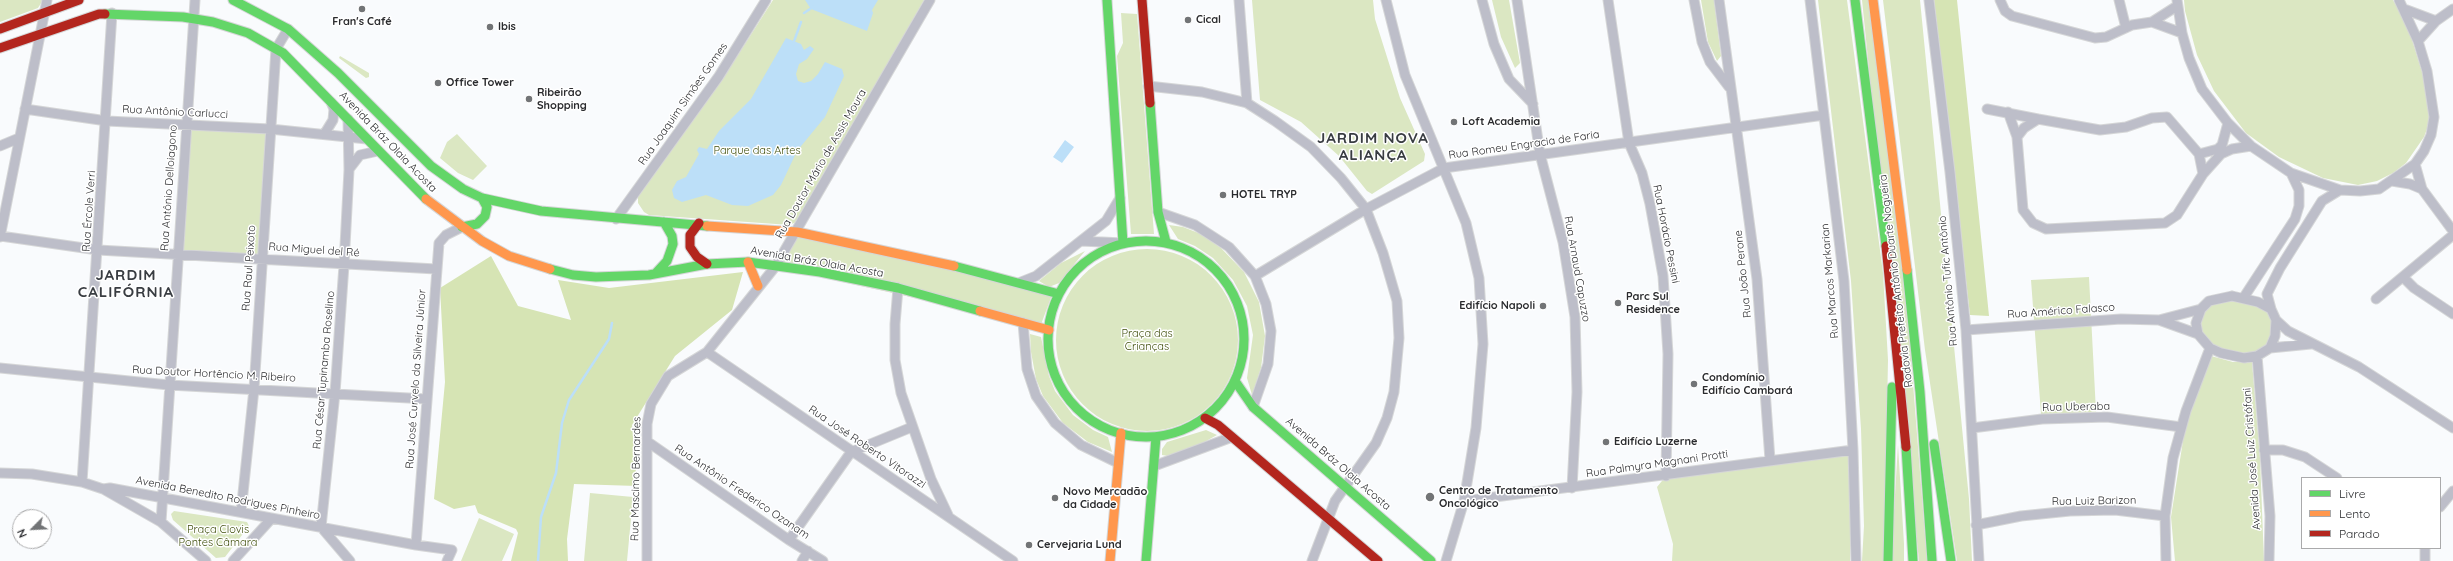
<!DOCTYPE html>
<meta charset="utf-8">
<style>
body{margin:0}
#map{position:relative;width:2453px;height:561px;overflow:hidden;background:#f9fbfd;font-family:Quicksand,sans-serif}
canvas{display:block}
.legend{position:absolute;left:2301px;top:477px;width:140px;height:72px;box-sizing:border-box;background:#fff;border:1px solid #aaaaab;margin:0;padding:5px 7px;list-style:none;font-size:12px;color:#2a2b2e}
.legend li{display:flex;align-items:center;gap:8px;height:20px}
.legend b{width:20px;border:1px solid #aaaaab}
.north{position:absolute;left:12px;top:509px;width:40px;height:40px;box-sizing:border-box;background:#fff;border:1px solid #aaaaab;border-radius:50%;rotate:246deg;font-size:11px;font-weight:700;line-height:16px;text-align:center;color:#2a2b2e}
.north::after{content:'';display:block;margin:auto;width:14px;height:18px;background:#727476;clip-path:polygon(50% 0,100% 100%,50% 72%,0 100%)}
</style>
<div id="map">
<canvas width="2453" height="561"></canvas>
<ul class="legend">
<li><b style="height:5px;background:#63d668"></b>Livre</li>
<li><b style="height:5px;background:#ff974d"></b>Lento</li>
<li><b style="height:5px;background:#b3261e"></b>Parado</li>
</ul>
<div class="north">N</div>
</div>
<script>
const ctx = document.querySelector('canvas').getContext('2d');
ctx.lineJoin = 'round';
function paint(path, color) {
  ctx.fillStyle = color;
  ctx.fill(path, 'evenodd');
}
function shape(rows) {
  const path = new Path2D();
  for (const r of rows) {
    if (r.length === 3) {
      path.moveTo(r[0] + r[2], r[1]);
      path.arc(r[0], r[1], r[2], 0, 2 * Math.PI);
      continue;
    }
    path.moveTo(r[0], r[1]);
    for (let i = 2; i < r.length; i += 2) path.lineTo(r[i], r[i + 1]);
  }
  return path;
}
function stroke(path, color, width, dash) {
  ctx.strokeStyle = color;
  ctx.lineWidth = width;
  ctx.lineCap = dash ? 'butt' : 'round';
  ctx.setLineDash(dash || []);
  ctx.stroke(path);
}
function write(font, color, halo, rows, align = 'center') {
  ctx.font = font + ' Quicksand,sans-serif';
  ctx.lineWidth = 3;
  ctx.setLineDash([]);
  ctx.textBaseline = 'middle';
  ctx.strokeStyle = halo;
  ctx.fillStyle = color;
  for (const [text, x, y, turn = 0] of rows) {
    ctx.save();
    ctx.translate(x, y);
    ctx.rotate((+turn || 0) * Math.PI / 180);
    ctx.textAlign = isNaN(turn) ? turn : align;
    if (halo) ctx.strokeText(text, 0, 0);
    ctx.fillText(text, 0, 0);
    ctx.restore();
  }
}
paint(shape([
 [0,0,43,0,38,8,0,22],
 [773,0,924,0,798,221,790,225,649,215,644,212,638,203,638,191,722,80],
 [1252,0,1373,0,1375,19,1400,98,1425,154,1424,161,1372,194,1367,191,1339,156,1301,122,1260,100],
 [1492,0,1509,0,1520,63,1515,68,1501,37],
 [1701,0,1714,0,1721,56,1717,61,1708,42],
 [1818,0,1847,0,1883,273,1888,360,1884,561,1862,561,1864,526,1861,429,1851,281],
 [1862,0,1868,0,1907,307,1927,561,1919,561],
 [1883,0,1920,0,1969,499,1972,561,1957,561,1925,350],
 [2184,0,2393,0,2408,27,2428,91,2430,121,2424,137,2406,163,2393,173,2377,181,2358,185,2323,178,2279,157,2246,133,2214,91,2197,55,2185,11],
 [1121,13,1137,14,1154,234,1131,234,1117,56,1123,43],
 [340,56,369,73,369,77,366,78,339,58],
 [186,124,270,129,262,259,177,254],
 [457,134,487,166,473,180,458,173,440,158,447,142],
 [1169,225,1183,227,1201,234,1221,248,1244,272,1259,302,1265,336,1261,368,1252,395,1247,378,1253,335,1247,306,1233,280,1213,258,1195,246,1178,239],
 [797,232,1052,295,1040,327,1006,318,775,267],
 [1147,340,91],
 [1085,251,1059,283,1049,287,1039,281,1061,263],
 [2089,277,2096,412,2041,414,2031,280],
 [2231,300,2245,300,2269,311,2273,320,2274,336,2268,347,2256,354,2231,354,2211,347,2201,331,2200,316,2210,303],
 [1030,334,1041,337,1049,376,1055,391,1073,415,1093,430,1108,437,1112,452,1088,442,1063,423,1043,396,1036,379,1031,352],
 [2211,356,2233,362,2252,362,2260,458,2264,561,2175,561,2171,517,2185,428],
 [1206,430,1217,435,1199,445,1168,456,1162,455,1162,449,1167,442],
 [1898,445,1904,544,1904,561,1891,561],
 [1853,450,1850,561,1672,561,1673,544,1657,487,1666,476],
 [590,493,633,497,627,561,584,561],
 [174,511,247,522,249,526,225,557,216,558,173,520,171,514],
 [479,518,514,534,502,561,461,561]
]), '#dbe7c2');
paint(shape([
 [1934,0,1957,0,1989,316,1970,315],
 [491,256,518,306,571,320,558,280,609,288,743,272,732,310,675,356,632,425,637,486,574,484,567,539,568,561,511,561,518,533,516,529,478,513,475,505,454,509,434,499,445,382,440,288]
]), '#d6e4b4');
paint(shape([
 [805,0,878,0,872,10,873,13,867,31,811,9],
 [786,38,801,44,804,50,810,46,814,49,807,59,799,64,796,74,798,81,804,83,811,81,818,74,825,62,842,69,844,76,825,117,797,151,781,185,773,195,748,206,732,205,706,195,682,202,674,198,672,190,677,181,686,177,699,154,697,150,699,147,707,149,719,131,751,99],
 [1065,140,1074,147,1062,163,1053,157]
]), '#bcdff8');
stroke(shape([
 [804,13,813,7],
 [793,44,801,22],
 [538,561,541,517,556,473,562,423,569,400,609,339,612,323]
]), '#bcdff8', 2.5);
const street = shape([
 [1239,0,1247,103],
 [1386,0,1405,75,1466,223,1479,278,1483,344,1476,428,1464,501,1446,561],
 [1482,0,1494,44,1509,79,1533,104],
 [1517,0,1540,154,1563,242,1575,317,1577,392,1572,488],
 [1608,0,1629,143,1642,173,1650,204,1663,276,1668,354,1666,476],
 [1694,0,1702,42,1710,62,1729,87],
 [1719,0,1757,279,1770,460],
 [1810,0,1844,281,1853,450,1856,561],
 [1929,0,1950,172,1966,330,1979,561],
 [2000,0,2005,11,2012,16,2095,38,2106,37,2132,25,2152,22,2182,33],
 [2119,0,2126,28],
 [2177,0,2182,33,2189,58,2202,89,2228,123,2251,146,2291,173,2340,190,2360,191,2379,189,2415,164,2424,151,2431,135,2434,117,2427,71,2418,41,2399,0],
 [2404,9,2436,21],
 [2152,22,2177,6],
 [2418,41,2436,21,2453,9],
 [1148,86,1202,92,1247,103,1275,121,1311,147,1341,178,1366,209,1383,253,1397,301,1399,338,1394,392,1387,418,1376,443,1335,501,1312,561],
 [25,109,107,121,270,129,367,139],
 [1987,109,2038,119],
 [2008,112,2017,137,2023,210,2033,223,2046,229,2165,223,2177,215,2203,174,2199,154,2167,117,2152,118,2126,127,2100,130,2038,119,2024,128,2017,137],
 [348,119,349,170,344,265,335,393,321,527,350,561],
 [325,133,333,120,334,109,331,102],
 [0,146,19,138],
 [2199,154,2218,149,2222,145,2228,123],
 [2415,164,2422,189,2453,231],
 [350,168,360,155,378,151],
 [2203,174,2221,154,2232,149,2251,146],
 [2392,181,2410,184,2422,189],
 [1158,212,1195,225,1229,247,1255,276,1266,304,1271,331,1268,364,1253,407],
 [616,219,719,76,766,0],
 [0,236,98,250,436,269],
 [0,237,47,0],
 [1081,241,1123,243],
 [1255,276,1366,209,1444,168,1824,115],
 [2403,277,2414,288,2453,314],
 [1021,282,1036,276,1106,221,1120,198],
 [898,288,895,324,895,360,901,393,931,479,948,515],
 [2232,296,2258,302,2271,309,2276,320,2275,336,2270,348,2257,356,2244,358,2221,353,2210,348,2198,334,2196,323,2201,309,2209,301,2232,296],
 [2244,297,2295,219,2299,206,2299,190,2291,173],
 [2376,299,2453,235],
 [2271,309,2267,294,2280,268,2322,201,2340,190],
 [2159,320,2198,334],
 [2276,320,2288,331,2359,367,2453,428],
 [1023,323,1027,369,1036,396,1055,423,1081,445,1118,463],
 [1966,330,2121,319,2159,320,2201,309],
 [2270,348,2311,344],
 [707,352,1013,561],
 [2257,356,2270,516,2269,561],
 [0,368,169,385,427,399],
 [1972,428,2042,419,2107,417,2181,427],
 [648,442,789,540,823,561],
 [2264,450,2283,450,2305,457,2337,478],
 [1154,466,1232,437],
 [0,473,32,474,82,482,103,489,110,488,416,545,452,550,447,561],
 [82,482,112,13],
 [105,490,161,522,206,561],
 [1464,501,1853,450],
 [2440,507,2453,491],
 [241,512,254,389,276,49,288,29],
 [161,522,195,0],
 [1976,525,2021,516,2070,511,2115,510,2165,516],
 [789,540,851,452,912,427],
 [416,545,439,243,446,235,462,227],
 [2425,548,2425,561],
 [233,561,272,518],
 [647,561,647,424,651,404,668,376,707,352,775,267,930,0],
 [802,561,808,551],
 [2166,561,2165,516,2173,458,2186,411,2210,348]
]);
const fast = shape([
 [233,0,288,29,338,73,431,166,463,189,482,198,541,211,707,226],
 [1107,0,1123,243],
 [1855,0,1886,246],
 [105,14,183,17,213,22,248,33,283,53,426,199],
 [1150,103,1158,212,1166,242],
 [462,227,477,224,485,216,487,207,482,198],
 [1146,339,98],
 [954,266,1059,294],
 [550,269,573,275,596,277,649,275,707,264,748,262,820,272,898,288,980,311],
 [1907,270,1920,392,1932,561],
 [655,274,667,261,673,244,672,236,664,222],
 [1235,381,1253,407,1431,561],
 [1934,444,1951,561],
 [1906,447,1913,561],
 [1146,561,1156,437],
 [1888,561,1892,387]
]);
const slow = shape([
 [1873,0,1907,270],
 [426,199,482,241,509,256,550,269],
 [707,226,797,232,954,266],
 [748,262,758,286],
 [980,311,1049,330],
 [1110,561,1121,433]
]);
const jam = shape([
 [1142,0,1150,103],
 [0,29,79,0],
 [0,48,99,14,105,14],
 [699,223,690,235,690,247,697,257,707,264],
 [1886,246,1906,447],
 [1205,418,1218,425,1378,561]
]);
stroke(street, '#d5d6d7', 11);
stroke(fast, '#d5d6d7', 11);
stroke(slow, '#d5d6d7', 11);
stroke(jam, '#d5d6d7', 11);
stroke(street, '#bdbec9', 9);
stroke(fast, '#63d668', 9);
stroke(slow, '#ff974d', 9);
stroke(jam, '#b3261e', 9);
for (const [x, y, r, color] of [
 [362,9,4,"#727476"],
 [1188,20,4,"#727476"],
 [490,27,4,"#727476"],
 [438,83,4,"#727476"],
 [529,99,4,"#727476"],
 [1454,122,4,"#727476"],
 [1223,195,4,"#727476"],
 [1618,303,4,"#727476"],
 [1543,306,4,"#727476"],
 [1694,384,4,"#727476"],
 [1606,442,4,"#727476"],
 [1430,497,5,"#727476"],
 [1055,498,4,"#727476"],
 [1029,545,4,"#727476"]
]) {
  const dot = new Path2D();
  dot.arc(x, y, r, 0, 2 * Math.PI);
  ctx.fillStyle = color;
  ctx.fill(dot);
  stroke(dot, '#fff', 1.5);
}
write('bold 11px', '#2a2b2e', '#fff', [
 ["Cical",1196,20],
 ["Fran's Café",362,22,"center"],
 ["Ibis",498,27],
 ["Office Tower",446,83],
 ["Ribeirão",537,93],
 ["Shopping",537,106],
 ["Loft Academia",1462,122],
 ["HOTEL TRYP",1231,195],
 ["Parc Sul",1626,297],
 ["Residence",1626,310],
 ["Edifício Napoli",1535,306,"right"],
 ["Condomínio",1702,378],
 ["Edifício Cambará",1702,391],
 ["Edifício Luzerne",1614,442],
 ["Centro de Tratamento",1439,491],
 ["Oncológico",1439,504],
 ["Novo Mercadão",1063,492],
 ["da Cidade",1063,505],
 ["Cervejaria Lund",1037,545]
], 'left');
write('11px', '#2a2b2e', '#fff', [
 ["Rua Joaquim Simões Gomes",683,104,-55],
 ["Rua Antônio Carlucci",175,112,3],
 ["Avenida Bráz Olaia Acosta",388,142,46],
 ["Rua Romeu Engracia de Faria",1524,145,-8],
 ["Rua Doutor Mário de Assis Moura",821,164,-60],
 ["Rua Antônio Delloiagono",169,188,-86],
 ["Rua Ércole Verri",89,211,-86],
 ["Rua Horácio Pessini",1666,234,79],
 ["Rua Miguel del Ré",314,250,4],
 ["Avenida Bráz Olaia Acosta",817,262,10],
 ["Rua Raul Peixoto",249,268,-86],
 ["Rua Arnaud Capuzzo",1577,269,80],
 ["Rua João Perone",1743,274,-96],
 ["Rua Marcos Markarian",1830,281,-95],
 ["Rodovia Prefeito Antônio Duarte Nogueira",1896,281,-97],
 ["Rua Antônio Tufic Antônio",1948,281,-95],
 ["Rua Américo Falasco",2061,311,-4],
 ["Rua César Tupinamba Roselino",324,370,-85],
 ["Rua Doutor Hortêncio M. Ribeiro",214,374,3],
 ["Rua José Curvelo da Silveira Júnior",416,379,-86],
 ["Rua Uberaba",2076,407,-1],
 ["Rua José Roberto Vitorazzi",867,447,34],
 ["Avenida José Luiz Cristófani",2252,459,-94],
 ["Avenida Bráz Olaia Acosta",1338,464,41],
 ["Rua Palmyra Magnani Protti",1657,464,-8],
 ["Rua Mascimo Bernardes",636,479,-89],
 ["Rua Antônio Frederico Ozanam",742,492,34],
 ["Avenida Benedito Rodrigues Pinheiro",228,498,11],
 ["Rua Luiz Barizon",2094,501,-1]
]);
write('11px', '#3f4e0b', '#fff', [
 ["Parque das Artes",757,151],
 ["Praça das",1147,334],
 ["Crianças",1147,347],
 ["Praça Clovis",218,530],
 ["Pontes Câmara",218,543]
]);
ctx.letterSpacing = '1px';
write('bold 15px', '#393d42', '#fff', [
 ["JARDIM NOVA",1373,138],
 ["ALIANÇA",1373,155],
 ["JARDIM",126,275],
 ["CALIFÓRNIA",126,292]
]);
ctx.letterSpacing = '0px';
</script>
